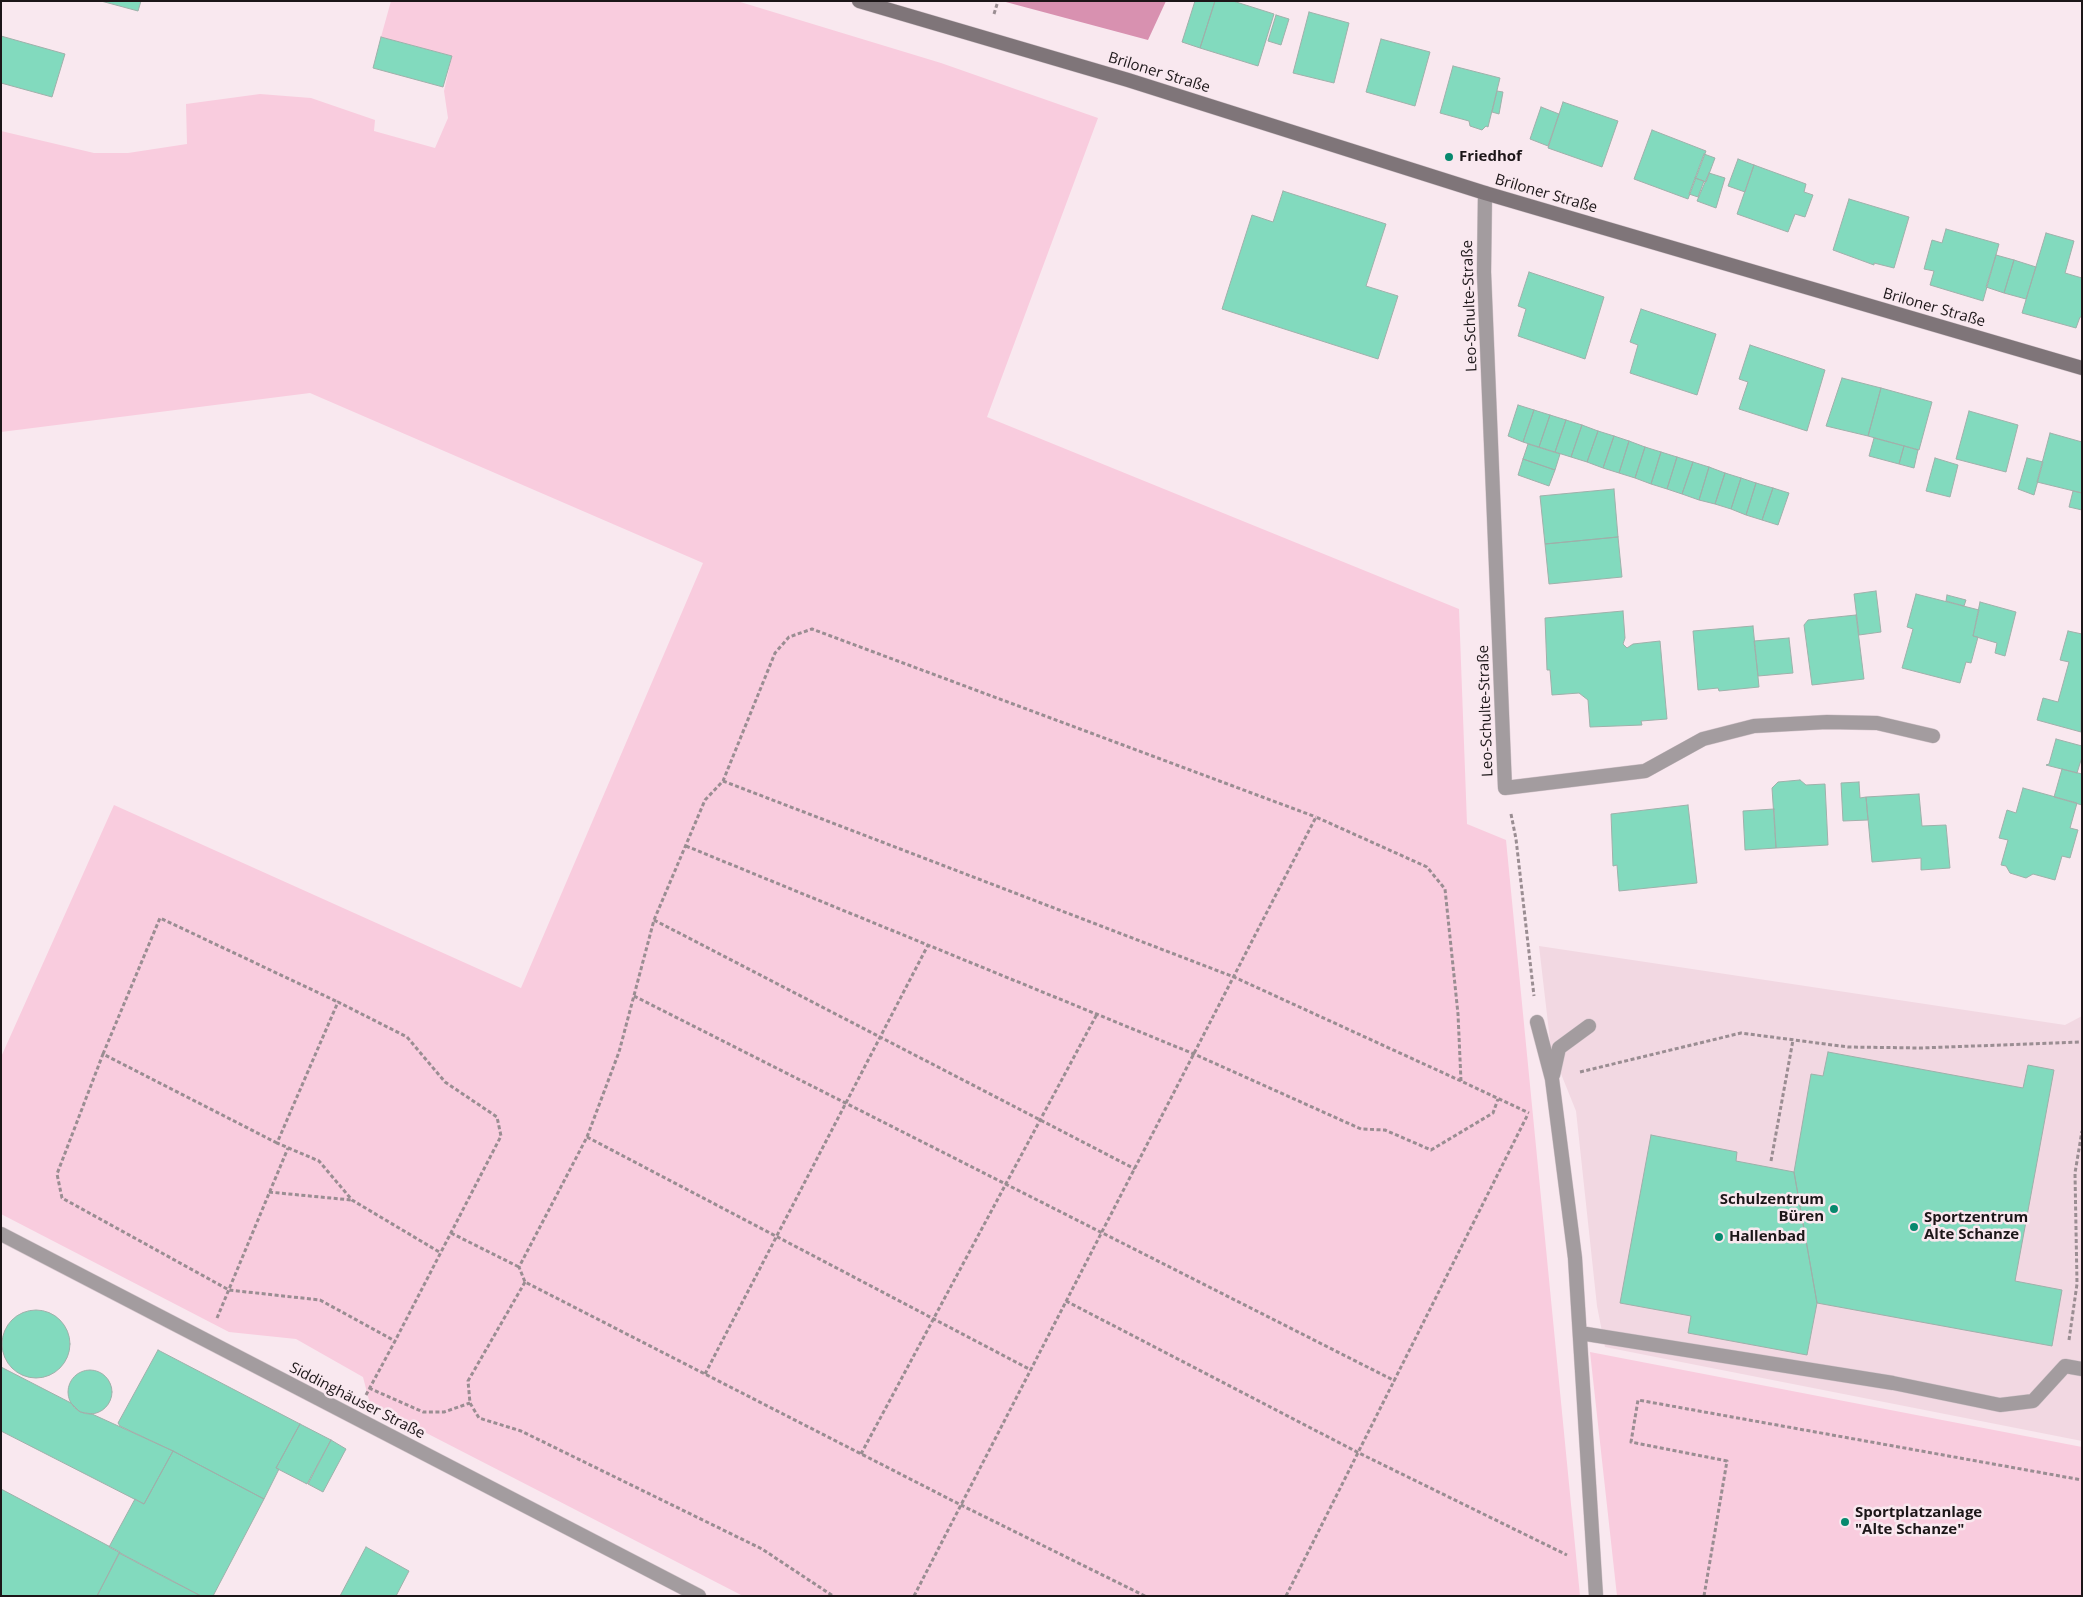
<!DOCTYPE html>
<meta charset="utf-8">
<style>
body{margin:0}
#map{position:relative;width:2083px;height:1597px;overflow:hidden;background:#f9e8ef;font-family:"Open Sans",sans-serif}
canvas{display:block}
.frame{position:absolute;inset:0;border:2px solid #1c1618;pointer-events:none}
</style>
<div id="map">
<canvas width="2083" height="1597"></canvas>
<div class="frame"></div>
</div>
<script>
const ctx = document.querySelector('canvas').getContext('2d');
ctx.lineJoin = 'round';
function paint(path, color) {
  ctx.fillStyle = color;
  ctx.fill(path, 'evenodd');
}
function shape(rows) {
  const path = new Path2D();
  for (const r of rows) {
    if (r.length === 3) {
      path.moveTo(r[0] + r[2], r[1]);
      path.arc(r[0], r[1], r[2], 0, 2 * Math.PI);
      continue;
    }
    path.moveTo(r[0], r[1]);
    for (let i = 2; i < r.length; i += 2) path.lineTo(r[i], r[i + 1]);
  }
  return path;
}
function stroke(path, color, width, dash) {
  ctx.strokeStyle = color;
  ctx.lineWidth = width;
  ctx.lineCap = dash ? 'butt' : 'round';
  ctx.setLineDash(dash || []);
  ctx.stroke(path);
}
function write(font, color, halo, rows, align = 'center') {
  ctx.font = font + ' "Open Sans",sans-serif';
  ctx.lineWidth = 5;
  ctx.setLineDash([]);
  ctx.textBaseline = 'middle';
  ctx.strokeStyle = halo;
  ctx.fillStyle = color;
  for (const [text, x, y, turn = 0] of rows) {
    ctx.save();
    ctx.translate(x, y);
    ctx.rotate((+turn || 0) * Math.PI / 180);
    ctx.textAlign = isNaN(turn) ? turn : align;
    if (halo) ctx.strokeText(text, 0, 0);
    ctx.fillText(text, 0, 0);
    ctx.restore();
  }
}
paint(shape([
 [1539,946,2065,1025,2082,1016,2082,1441,1605,1347,1597,1306,1576,1111,1551,1049]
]), '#f2d8e2');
paint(shape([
 [391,1,737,1,941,63,1098,118,987,417,1459,609,1467,824,1506,840,1580,1596,743,1596,370,1404,363,1377,296,1339,229,1332,1,1214,1,1057,114,805,521,988,703,563,310,393,1,432,1,131,94,153,128,153,187,144,186,104,260,94,311,98,375,120,374,131,435,148,448,118,444,91,452,56,381,37],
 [1590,1352,2082,1447,2082,1596,1617,1596]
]), '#f9ccde');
paint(shape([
 [1002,1,1166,1,1148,40]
]), '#d891b0');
const building = shape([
 [101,1,141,1,138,11,101,1],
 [1195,1,1215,1,1200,48,1182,42,1195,1],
 [1215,1,1233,1,1274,14,1258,66,1200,48,1215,1],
 [1309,12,1349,23,1334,83,1293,73,1309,12],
 [1276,15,1289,19,1281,45,1268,41,1276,15],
 [1,36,65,54,52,97,1,83,1,36],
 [381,37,452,56,443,87,373,68,381,37],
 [1381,39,1430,52,1415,106,1366,92,1381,39],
 [1453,66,1500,78,1488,127,1486,126,1482,130,1470,126,1469,121,1440,113,1453,66],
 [1497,91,1503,92,1499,114,1492,112,1497,91],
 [1563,102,1618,121,1602,167,1548,148,1563,102],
 [1541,107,1559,114,1548,146,1530,139,1541,107],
 [1652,130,1706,151,1688,199,1634,179,1652,130],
 [1704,154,1715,158,1706,182,1695,178,1704,154],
 [1738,159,1754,165,1745,192,1728,186,1738,159],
 [1754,165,1806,184,1804,192,1813,195,1805,217,1795,214,1788,232,1737,214,1754,165],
 [1709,173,1725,178,1716,208,1697,201,1709,173],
 [1695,178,1704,181,1698,197,1689,194,1695,178],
 [1283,191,1386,224,1366,286,1398,296,1378,359,1222,309,1252,215,1273,222,1283,191],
 [1849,199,1909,217,1894,268,1874,263,1874,265,1833,250,1849,199],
 [1946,229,1999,244,1983,301,1930,285,1934,271,1924,269,1932,240,1942,243,1946,229],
 [2046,233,2074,241,2065,273,2082,278,2082,317,2080,317,2076,328,2022,313,2046,233],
 [1996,255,2014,260,2004,293,1986,287,1996,255],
 [2014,260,2036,267,2026,299,2004,293,2014,260],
 [1529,272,1604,297,1585,359,1518,336,1526,309,1518,306,1529,272],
 [1641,309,1716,334,1697,395,1630,373,1638,345,1630,342,1641,309],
 [1750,345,1825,370,1807,431,1739,409,1748,382,1739,379,1750,345],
 [1842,378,1881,388,1868,436,1826,426,1842,378],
 [1881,388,1932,402,1919,450,1868,436,1881,388],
 [1518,405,1534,410,1523,442,1508,436,1518,405],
 [1534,410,1550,415,1539,447,1523,442,1534,410],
 [1969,411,2018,425,2006,472,1956,459,1969,411],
 [1550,415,1566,420,1555,452,1539,447,1550,415],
 [1566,420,1582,425,1571,457,1555,452,1566,420],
 [1582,425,1598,431,1587,462,1571,457,1582,425],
 [1598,431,1614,436,1603,468,1587,462,1598,431],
 [2050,433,2082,442,2082,493,2037,482,2050,433],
 [1614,436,1629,441,1619,473,1603,468,1614,436],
 [1874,438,1904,446,1899,464,1869,456,1874,438],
 [1629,441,1645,447,1635,478,1619,473,1629,441],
 [1528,444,1560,454,1555,470,1523,459,1528,444],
 [1904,446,1918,450,1914,468,1899,464,1904,446],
 [1645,447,1661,452,1651,484,1635,478,1645,447],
 [1661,452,1677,457,1667,489,1651,484,1661,452],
 [1677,457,1693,462,1682,494,1667,489,1677,457],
 [1935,458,1958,465,1950,497,1926,491,1935,458],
 [2027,458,2043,462,2034,495,2018,489,2027,458],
 [1523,459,1555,470,1549,486,1518,475,1523,459],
 [1693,462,1709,467,1699,500,1682,494,1693,462],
 [1709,467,1725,473,1715,504,1699,500,1709,467],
 [1725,473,1741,478,1731,509,1715,504,1725,473],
 [1741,478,1756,483,1746,515,1731,509,1741,478],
 [1756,483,1773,488,1762,520,1746,515,1756,483],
 [1773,488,1789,493,1778,525,1762,520,1773,488],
 [1614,489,1618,537,1545,544,1540,496,1614,489],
 [2073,491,2082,493,2082,510,2069,507,2073,491],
 [1618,537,1622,577,1549,584,1545,544,1618,537],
 [1876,591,1881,632,1859,635,1854,594,1876,591],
 [1916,594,1979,610,1973,636,1978,637,1971,663,1966,662,1960,683,1902,668,1913,629,1907,627,1916,594],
 [1947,595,1966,600,1964,606,1946,601,1947,595],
 [1980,602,2016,612,2005,656,1995,653,1997,643,1973,636,1980,602],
 [1623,611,1625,638,1623,644,1627,648,1633,644,1660,641,1667,719,1641,721,1642,725,1590,727,1588,700,1579,693,1552,695,1550,670,1547,670,1545,618,1623,611],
 [1856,615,1864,679,1812,685,1804,625,1808,620,1856,615],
 [1753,626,1759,687,1719,691,1718,688,1698,690,1693,631,1753,626],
 [2068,631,2082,634,2081,732,2037,720,2043,698,2058,702,2069,662,2060,660,2068,631],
 [1789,638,1793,673,1758,676,1754,641,1789,638],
 [2056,739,2082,746,2082,757,2077,773,2046,765,2049,764,2056,739],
 [2062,769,2082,774,2082,805,2054,797,2062,769],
 [1800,780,1806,785,1825,784,1828,845,1776,848,1772,788,1778,782,1800,780],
 [1859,782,1860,798,1866,797,1868,820,1843,821,1841,783,1859,782],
 [2023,788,2077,803,2070,828,2078,830,2070,858,2062,856,2055,880,2033,874,2026,878,2010,873,2006,866,2001,865,2008,840,1999,838,2007,810,2016,813,2023,788],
 [1919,794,1922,826,1946,825,1950,868,1921,870,1921,858,1872,862,1866,797,1919,794],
 [1688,805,1697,883,1619,891,1617,865,1613,866,1611,814,1688,805],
 [1774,809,1776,848,1745,850,1743,811,1774,809],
 [1828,1052,2023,1088,2028,1065,2054,1070,2015,1281,2062,1290,2052,1346,1817,1303,1794,1172,1811,1074,1823,1076,1828,1052],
 [1651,1135,1737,1152,1736,1161,1794,1172,1817,1303,1807,1355,1688,1333,1691,1316,1620,1303,1651,1135],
 [36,1344,34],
 [158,1350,300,1424,276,1468,279,1469,264,1499,173,1451,120,1426,118,1423,158,1350],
 [1,1367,71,1403,80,1412,92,1414,173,1451,144,1504,1,1431,1,1367],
 [90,1392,22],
 [300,1424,331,1440,307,1484,276,1468,300,1424],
 [331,1440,346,1449,323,1492,308,1484,331,1440],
 [173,1451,264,1499,213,1596,201,1596,109,1547,135,1499,144,1504,173,1451],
 [1,1489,120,1552,97,1596,1,1596,1,1489],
 [366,1547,409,1571,396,1596,340,1596,366,1547],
 [119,1553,164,1577,201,1596,97,1596,119,1553]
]);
paint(building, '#82dabe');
stroke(building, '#9fb0aa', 1);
const service = shape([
 [1537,1022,1552,1079,1575,1258,1596,1596],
 [1553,1075,1559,1048,1589,1026],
 [1,1234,699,1596],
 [1580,1333,1893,1383,2000,1405,2033,1401,2065,1366,2082,1369]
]);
const minor = shape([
 [1485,193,1484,272,1505,788,1645,771,1703,739,1754,726,1827,722,1877,723,1933,736]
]);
const secondary = shape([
 [859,1,1128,80,1485,193,2082,368]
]);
stroke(service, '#d6c6cd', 15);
stroke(minor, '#d6c6cd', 15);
stroke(secondary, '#d6c6cd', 15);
stroke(shape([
 [994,14,998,1],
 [723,781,1234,977,1461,1081],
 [1511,814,1516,839,1534,996],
 [686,846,1194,1054,1361,1129,1385,1130,1431,1150,1493,1113,1498,1099],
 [654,920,1135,1169],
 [634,996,1395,1381],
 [103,1054,160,918,338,1002],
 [1580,1072,1741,1033,1848,1047,1920,1048,2082,1042],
 [587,1137,1031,1370],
 [277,1143,103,1054,57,1174,62,1198,229,1290,320,1300,395,1341],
 [1771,1161,1793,1040],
 [269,1192,351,1200],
 [451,1233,519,1267],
 [525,1282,468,1381,470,1403,479,1418,521,1431,762,1549,833,1596],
 [1066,1301,1359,1453,1567,1555],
 [217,1318,288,1148],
 [2069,1340,2077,1284,2075,1173,2082,1131],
 [705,1374,928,945],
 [369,1388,423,1412,444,1412,470,1403],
 [366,1395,395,1341,501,1136,497,1117,445,1082,407,1037,338,1002,277,1143,319,1161,352,1200,441,1253],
 [861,1454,1097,1014],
 [914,1596,1316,817,1427,867,1445,889,1458,1014,1461,1081,1529,1113],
 [1145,1596,961,1505,525,1282,519,1267,587,1137,619,1052,654,920,705,800,723,781,775,653,789,637,812,629,1316,817],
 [1286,1596,1528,1114],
 [1704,1596,1727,1461,1631,1442,1638,1400,2082,1480]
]), '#9a8d92', 3, [4, 2.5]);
stroke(service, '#a39c9f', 14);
stroke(minor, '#a39c9f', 14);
stroke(secondary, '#7f7579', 14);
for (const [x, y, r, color] of [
 [1449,157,5,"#07896e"],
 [1834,1209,5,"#07896e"],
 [1914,1227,5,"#07896e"],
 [1719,1237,5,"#07896e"],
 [1845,1522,5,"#07896e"]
]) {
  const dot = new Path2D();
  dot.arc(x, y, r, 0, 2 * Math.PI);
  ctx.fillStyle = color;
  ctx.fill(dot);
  stroke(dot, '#f9e8ef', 2);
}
write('15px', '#1c1618', '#f9e8ef', [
 ["Briloner Straße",1159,73,17],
 ["Briloner Straße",1546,194,16],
 ["Leo-Schulte-Straße",1470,306,-92],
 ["Briloner Straße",1934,308,16],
 ["Leo-Schulte-Straße",1486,711,-92],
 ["Siddinghäuser Straße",357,1401,27]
]);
write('bold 15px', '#1c1618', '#f9e8ef', [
 ["Friedhof",1459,157],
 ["Schulzentrum",1824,1200,"right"],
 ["Büren",1824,1217,"right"],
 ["Sportzentrum",1924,1218],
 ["Alte Schanze",1924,1235],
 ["Hallenbad",1729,1237],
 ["Sportplatzanlage",1855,1513],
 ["\"Alte Schanze\"",1855,1530]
], 'left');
</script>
